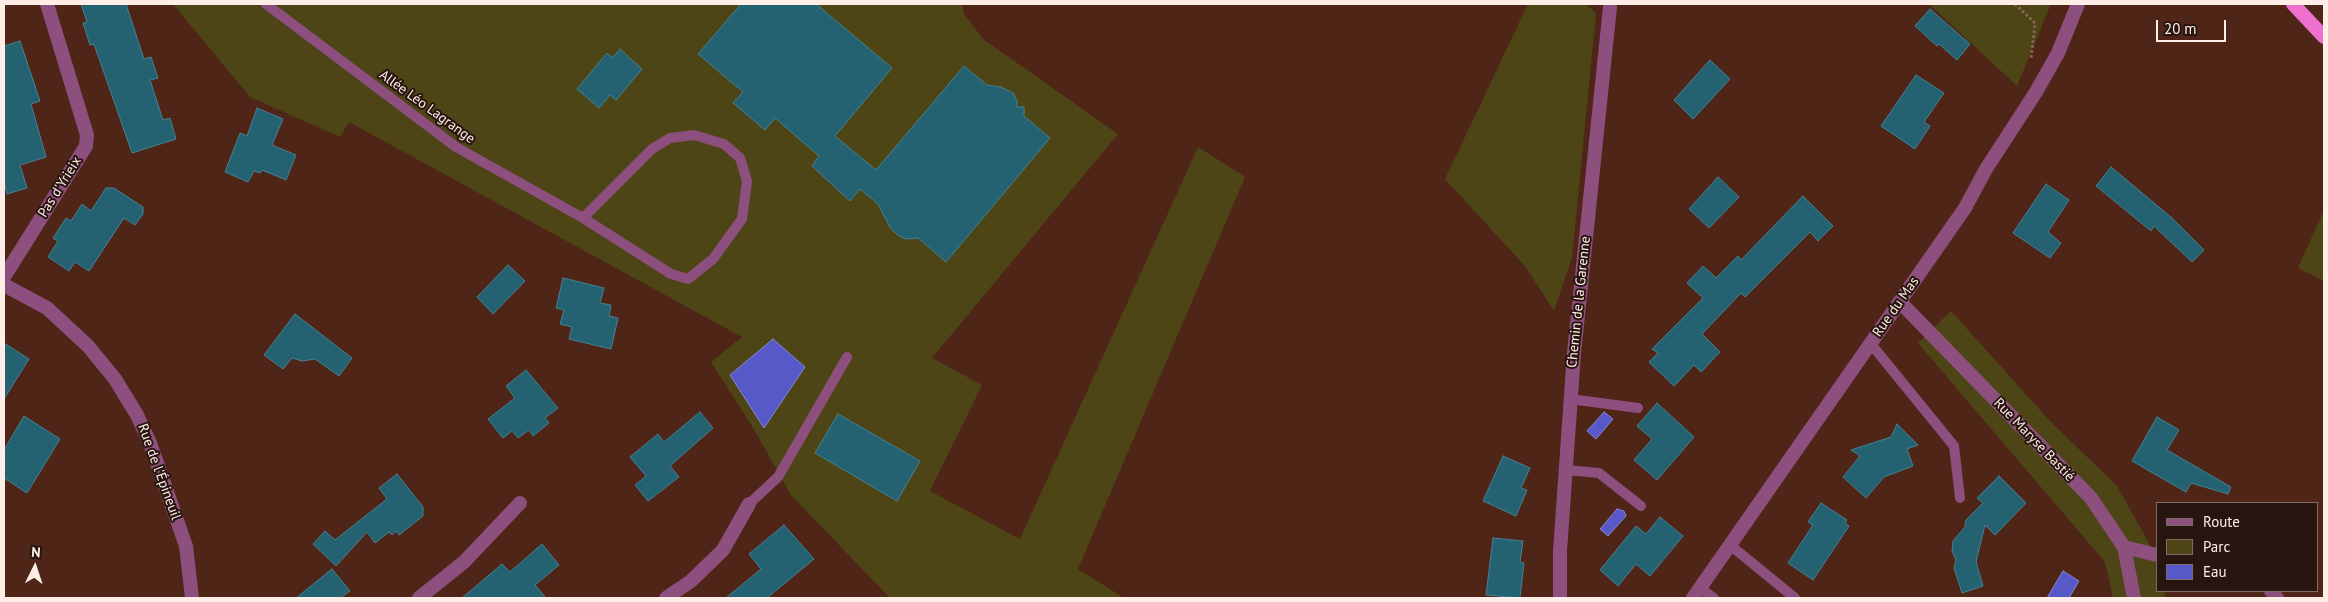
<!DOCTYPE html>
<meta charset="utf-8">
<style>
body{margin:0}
#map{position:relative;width:2328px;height:602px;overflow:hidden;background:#4f2518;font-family:"PT Sans",sans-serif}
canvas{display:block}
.frame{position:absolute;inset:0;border:5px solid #ffeee8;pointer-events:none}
.legend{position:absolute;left:2156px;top:502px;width:162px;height:90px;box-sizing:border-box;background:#28150f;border:1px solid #7e6c66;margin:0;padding:6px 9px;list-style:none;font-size:15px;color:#ffeee8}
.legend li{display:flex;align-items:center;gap:10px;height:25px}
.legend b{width:25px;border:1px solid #7e6c66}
.north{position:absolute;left:10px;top:542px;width:50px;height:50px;-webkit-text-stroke:4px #28150f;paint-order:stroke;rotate:4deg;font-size:14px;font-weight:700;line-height:20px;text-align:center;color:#ffeee8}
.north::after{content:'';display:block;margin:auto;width:18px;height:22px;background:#ffeee8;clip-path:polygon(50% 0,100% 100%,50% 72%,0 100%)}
.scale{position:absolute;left:2156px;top:20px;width:70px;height:22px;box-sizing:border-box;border:2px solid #ffeee8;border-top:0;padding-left:6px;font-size:15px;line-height:18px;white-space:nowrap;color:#ffeee8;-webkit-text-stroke:4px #28150f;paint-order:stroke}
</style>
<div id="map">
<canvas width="2328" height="602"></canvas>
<div class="frame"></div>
<ul class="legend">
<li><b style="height:6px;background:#8d4f7d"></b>Route</li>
<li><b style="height:14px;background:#4e4516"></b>Parc</li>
<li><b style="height:14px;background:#5659c7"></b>Eau</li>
</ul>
<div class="north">N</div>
<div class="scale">20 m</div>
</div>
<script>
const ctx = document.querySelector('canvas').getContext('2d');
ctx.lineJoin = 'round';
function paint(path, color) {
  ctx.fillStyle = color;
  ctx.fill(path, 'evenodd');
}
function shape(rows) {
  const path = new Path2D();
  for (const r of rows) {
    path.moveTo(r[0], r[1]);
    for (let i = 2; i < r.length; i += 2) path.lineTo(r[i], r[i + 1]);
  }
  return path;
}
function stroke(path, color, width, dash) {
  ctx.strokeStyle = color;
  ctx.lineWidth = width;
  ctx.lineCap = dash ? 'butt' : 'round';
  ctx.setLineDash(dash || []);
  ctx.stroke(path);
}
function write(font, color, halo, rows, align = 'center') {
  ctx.font = font + ' "PT Sans",sans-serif';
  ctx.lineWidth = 4;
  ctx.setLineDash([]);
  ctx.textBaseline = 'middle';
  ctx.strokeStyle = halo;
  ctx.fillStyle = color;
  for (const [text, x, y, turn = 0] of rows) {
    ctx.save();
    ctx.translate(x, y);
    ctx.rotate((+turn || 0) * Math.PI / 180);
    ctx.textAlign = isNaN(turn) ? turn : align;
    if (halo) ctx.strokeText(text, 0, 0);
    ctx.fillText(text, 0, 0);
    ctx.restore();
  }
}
paint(shape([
 [173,4,963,4,963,12,983,39,1118,134,932,358,982,385,930,491,1020,539,1198,147,1245,177,1078,569,1124,598,890,598,791,495,755,431,711,362,742,337,349,122,340,137,250,97],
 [1528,4,1586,4,1596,13,1572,258,1554,311,1525,266,1445,179],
 [1929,4,2051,4,2017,86],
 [2324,210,2324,281,2298,268],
 [1951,311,2049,420,2117,486,2155,554,2157,591,2164,591,2166,598,2113,598,2105,562,1918,343]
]), '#4e4516');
const water = shape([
 [773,339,805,367,764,428,730,375,773,339],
 [1604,412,1613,419,1596,439,1587,431,1604,412],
 [1617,509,1624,511,1626,516,1608,536,1600,529,1617,509],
 [2063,571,2079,581,2069,598,2047,598,2063,571]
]);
paint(water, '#5659c7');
stroke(water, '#8986d1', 1);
const building = shape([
 [81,4,126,4,144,59,151,57,158,78,150,80,163,120,170,118,176,139,132,153,94,44,90,45,83,23,87,22,81,4],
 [741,4,816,4,892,68,835,136,876,170,964,66,987,85,1001,87,1013,93,1017,101,1017,107,1024,107,1024,116,1050,138,946,262,918,238,905,239,898,235,891,229,878,204,860,189,850,201,812,166,819,156,775,118,765,130,733,103,743,92,698,54,741,4],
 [1930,9,1970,44,1957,60,1939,44,1937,46,1915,26,1930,9],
 [20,41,40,101,31,104,46,157,20,165,27,188,7,194,4,181,4,46,20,41],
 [620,49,642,69,616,100,610,95,599,108,577,89,607,53,613,58,620,49],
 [1710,60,1730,79,1693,119,1674,100,1710,60],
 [1916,75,1944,93,1924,122,1930,126,1915,149,1881,126,1916,75],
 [257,108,283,119,272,145,296,155,286,180,262,170,260,173,254,171,248,182,225,172,240,133,247,136,257,108],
 [2111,167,2172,218,2204,250,2192,262,2154,226,2151,231,2096,186,2111,167],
 [1718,177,1739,197,1709,228,1689,209,1718,177],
 [2046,184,2069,200,2048,232,2061,243,2050,258,2013,233,2046,184],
 [106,188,114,188,143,207,143,214,135,225,124,218,89,271,75,262,69,271,48,257,58,241,53,238,66,218,71,221,82,204,91,211,106,188],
 [1803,196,1833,226,1818,241,1810,232,1745,297,1741,293,1702,334,1720,352,1701,372,1694,365,1674,386,1649,362,1658,353,1652,349,1703,298,1687,283,1703,266,1716,278,1738,256,1741,260,1803,196],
 [508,265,525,281,493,314,477,297,508,265],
 [563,278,604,288,600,303,611,305,609,316,618,318,611,349,569,339,572,327,560,324,564,310,556,308,563,278],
 [295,314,352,358,339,376,315,359,302,361,292,358,283,369,264,355,295,314],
 [4,343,29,359,4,399,4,343],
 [526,370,558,408,545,418,549,423,533,436,529,430,518,438,512,431,503,438,488,419,515,398,506,386,526,370],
 [1657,403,1694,437,1657,480,1634,460,1652,439,1637,426,1657,403],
 [700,412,713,428,670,466,679,477,648,501,635,485,646,476,630,457,658,434,664,442,700,412],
 [838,414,920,461,897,501,815,453,838,414],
 [24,416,60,439,27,493,4,478,4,450,24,416],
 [2157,417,2179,430,2167,450,2231,487,2228,494,2191,483,2186,492,2132,461,2157,417],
 [1897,424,1918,445,1907,449,1913,466,1884,477,1866,498,1843,477,1860,456,1851,450,1891,437,1897,424],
 [1503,456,1530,468,1521,488,1527,490,1516,516,1483,501,1503,456],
 [397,474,423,507,423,516,399,535,396,531,392,535,389,532,375,543,367,532,336,566,313,544,325,531,335,540,387,499,379,488,397,474],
 [1999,476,2026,503,1995,535,1985,525,1976,562,1983,586,1962,593,1954,568,1956,560,1952,551,1953,541,1965,527,1966,520,1983,503,1977,498,1999,476],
 [1821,503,1847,520,1845,523,1849,526,1813,580,1788,563,1813,525,1808,522,1821,503],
 [1660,517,1683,536,1650,576,1636,564,1618,586,1600,570,1636,526,1646,534,1660,517],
 [784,525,814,559,767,598,726,598,761,569,749,554,784,525],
 [1493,538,1523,541,1520,562,1524,563,1520,598,1486,595,1493,538],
 [542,544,559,565,535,585,546,598,462,598,502,564,510,572,542,544],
 [332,569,350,591,340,598,296,598,332,569]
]);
paint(building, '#246272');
stroke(building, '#458192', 1);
stroke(shape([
 [2015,4,2035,23,2031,60]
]), '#88665c', 3, [2.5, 2.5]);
stroke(shape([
 [266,4,456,147,583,218,671,274,688,279,713,259,742,219,747,181,740,158,724,144,694,135,670,138,652,149,583,218],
 [1871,344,1954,446,1960,498],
 [1570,399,1638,408],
 [1566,470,1599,473,1641,506],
 [749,504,778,477,847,357],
 [1730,545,1795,598],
 [1700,588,1714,598]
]), '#8d4f7d', 10);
stroke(shape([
 [4,277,86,146,87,135,47,4],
 [4,285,47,308,88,346,115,379,137,415,150,443,186,546,192,598],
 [1900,302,2091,498,2124,547,2134,598],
 [2124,547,2157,555],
 [2271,591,2277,598],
 [419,598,464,562,520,503],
 [666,598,691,581,723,550,749,504],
 [1560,598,1560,551,1574,353,1610,7],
 [1693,598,1965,208,1986,169,2036,92,2058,53,2078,4]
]), '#8d4f7d', 14);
stroke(shape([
 [2293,4,2324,37]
]), '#ee70ce', 14);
write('14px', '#ffeee8', '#28150f', [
 ["Allée Léo Lagrange",427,107,36],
 ["Pas d'Yrieix",60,187,-58],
 ["Chemin de la Garenne",1579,302,-84],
 ["Rue du Mas",1896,307,-55],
 ["Rue Maryse Bastié",2034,440,46],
 ["Rue de l'Épineuil",159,472,70]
]);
</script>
